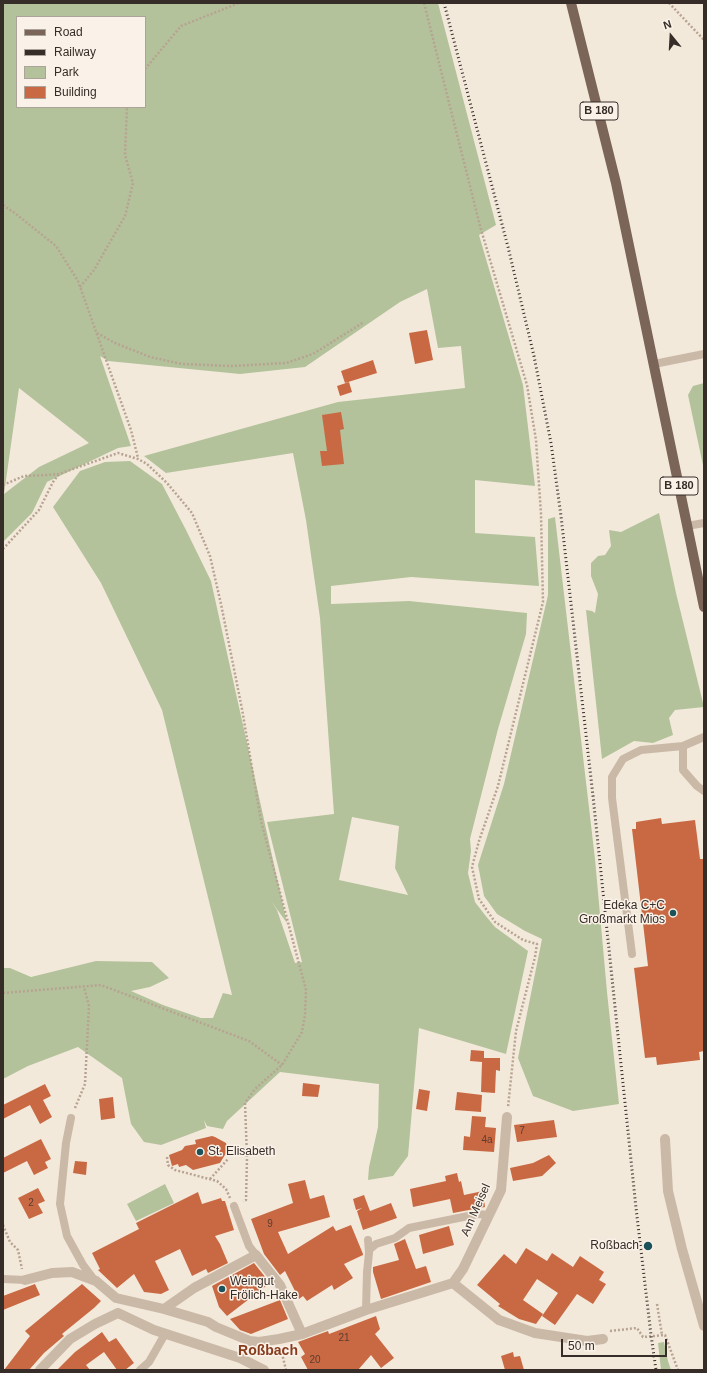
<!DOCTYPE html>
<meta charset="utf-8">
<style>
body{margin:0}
#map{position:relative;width:707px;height:1373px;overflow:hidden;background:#f3e9db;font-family:Helvetica,sans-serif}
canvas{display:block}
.frame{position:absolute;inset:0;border:4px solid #372d28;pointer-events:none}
.legend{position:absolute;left:16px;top:16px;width:130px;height:92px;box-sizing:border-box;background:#faf2e8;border:1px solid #aca39b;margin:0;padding:5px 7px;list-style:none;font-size:12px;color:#372d28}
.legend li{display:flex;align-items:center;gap:8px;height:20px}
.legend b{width:20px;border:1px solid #aca39b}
.north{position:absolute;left:651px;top:16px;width:40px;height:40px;-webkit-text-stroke:3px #faf2e8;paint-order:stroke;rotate:342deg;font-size:11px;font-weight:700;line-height:16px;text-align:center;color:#372d28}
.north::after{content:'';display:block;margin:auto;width:14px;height:18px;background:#372d28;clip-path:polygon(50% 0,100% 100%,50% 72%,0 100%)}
.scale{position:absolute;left:561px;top:1339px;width:106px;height:18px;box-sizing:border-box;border:2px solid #372d28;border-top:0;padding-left:5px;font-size:12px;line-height:14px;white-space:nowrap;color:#372d28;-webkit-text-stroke:3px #faf2e8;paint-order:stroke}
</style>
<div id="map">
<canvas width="707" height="1373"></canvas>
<div class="frame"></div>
<ul class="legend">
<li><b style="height:5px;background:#7a6558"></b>Road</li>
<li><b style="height:5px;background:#372d28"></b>Railway</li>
<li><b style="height:11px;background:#b3c29b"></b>Park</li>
<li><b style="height:11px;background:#c96943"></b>Building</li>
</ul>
<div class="north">N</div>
<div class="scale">50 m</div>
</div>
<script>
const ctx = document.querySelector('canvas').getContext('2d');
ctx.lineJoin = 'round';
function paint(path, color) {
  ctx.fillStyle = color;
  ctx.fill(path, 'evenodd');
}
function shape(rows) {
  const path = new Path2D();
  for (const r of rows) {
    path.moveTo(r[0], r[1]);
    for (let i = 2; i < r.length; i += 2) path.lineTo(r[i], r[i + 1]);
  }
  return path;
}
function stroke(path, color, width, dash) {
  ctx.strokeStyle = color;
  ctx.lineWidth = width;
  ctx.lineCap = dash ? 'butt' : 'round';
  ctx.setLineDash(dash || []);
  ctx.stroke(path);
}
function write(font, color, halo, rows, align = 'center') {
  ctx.font = font + ' Helvetica,sans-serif';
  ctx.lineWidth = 3;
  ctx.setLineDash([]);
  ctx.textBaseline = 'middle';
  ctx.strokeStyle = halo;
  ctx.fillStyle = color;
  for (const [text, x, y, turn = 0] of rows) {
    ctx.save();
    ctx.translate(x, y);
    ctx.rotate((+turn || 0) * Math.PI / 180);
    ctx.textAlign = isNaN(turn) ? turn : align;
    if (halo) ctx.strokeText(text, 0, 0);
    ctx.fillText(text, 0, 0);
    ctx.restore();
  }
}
paint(shape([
 [3,3,438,3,496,225,479,235,523,385,535,486,475,480,475,533,535,537,539,586,411,577,331,586,331,604,409,601,527,613,526,634,498,729,470,839,471,851,468,873,475,902,485,915,495,927,528,951,506,1054,419,1028,408,1156,393,1176,368,1180,369,1167,378,1127,379,1084,280,1072,227,1121,223,1129,207,1126,204,1120,206,1128,161,1145,144,1142,131,1124,122,1078,78,1047,28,1066,3,1079,3,968,10,968,31,977,96,961,152,962,169,978,150,987,131,991,163,1005,201,1018,213,1018,223,993,232,995,162,710,101,583,53,507,80,471,105,462,130,461,162,484,186,530,211,581,287,923,271,901,277,910,295,963,302,962,267,822,334,814,320,618,306,520,293,453,166,473,144,456,338,402,465,388,461,346,438,348,427,289,400,302,305,367,240,374,108,361,100,356,131,446,118,448,47,482,32,513,3,542],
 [17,17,145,17,145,107,17,107],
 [19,388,89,443,39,467,4,494],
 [352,817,399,826,395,868,408,895,339,880],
 [704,383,704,470,688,395,693,386],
 [659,513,676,593,704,707,675,710,669,718,673,735,653,743,634,741,602,759,586,610,592,611,595,613,598,594,591,576,591,563,598,556,605,555,611,546,609,530,621,532],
 [555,517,595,859,607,992,619,1104,573,1111,533,1096,518,1058,542,939,525,931,497,914,484,896,478,865,504,784,548,595,548,519],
 [165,1184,174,1203,136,1221,127,1204],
 [664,1342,668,1361,671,1370,661,1370,658,1343]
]), '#b3c29b');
paint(shape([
 [427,330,433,360,415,364,409,333],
 [373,360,377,373,345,383,341,371],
 [349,382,352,392,340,396,337,386],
 [341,412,344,429,340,430,344,464,322,466,320,451,327,451,322,415],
 [661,818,662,824,695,820,700,859,704,859,704,1051,699,1052,700,1060,657,1065,656,1057,645,1058,634,968,648,966,632,829,636,829,636,822],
 [471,1050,484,1051,484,1058,500,1058,500,1071,496,1070,495,1093,481,1092,482,1062,470,1061],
 [303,1083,320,1085,318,1097,302,1096],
 [45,1084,51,1096,43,1100,52,1117,40,1124,30,1105,3,1119,3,1105],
 [419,1089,430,1091,427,1111,416,1109],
 [457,1092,482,1095,481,1112,455,1110],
 [113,1097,115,1118,101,1120,99,1099],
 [472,1116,486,1117,485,1127,496,1128,494,1152,463,1150,464,1136,470,1137],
 [554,1120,557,1137,517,1142,514,1125],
 [212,1136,215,1137,226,1143,228,1150,220,1163,193,1170,186,1165,179,1167,178,1164,172,1166,169,1155,182,1150,185,1146,196,1144,195,1140],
 [41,1139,51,1159,45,1162,48,1168,34,1175,27,1161,3,1173,3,1158],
 [549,1155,556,1163,542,1176,513,1181,510,1168,533,1163],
 [75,1161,87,1162,86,1175,73,1173],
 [457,1173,459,1182,461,1181,464,1195,483,1191,485,1207,453,1213,450,1199,413,1207,410,1189,446,1181,445,1176],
 [305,1180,310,1199,324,1195,330,1217,278,1232,288,1254,333,1226,336,1231,351,1225,363,1254,363,1255,344,1264,353,1278,334,1290,332,1285,307,1301,303,1296,299,1299,285,1271,280,1275,264,1254,251,1219,293,1203,288,1184],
 [38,1188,45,1201,38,1204,43,1213,29,1219,18,1198],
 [198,1192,202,1204,221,1198,222,1201,225,1201,234,1230,215,1236,220,1244,228,1263,208,1273,206,1269,192,1276,180,1249,155,1261,169,1290,161,1294,144,1292,134,1274,117,1288,98,1270,100,1269,92,1253,139,1229,136,1223],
 [364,1195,370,1211,391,1203,397,1218,363,1230,357,1211,362,1208,356,1210,353,1199],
 [449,1226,454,1245,423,1254,419,1235],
 [405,1239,416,1269,426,1266,431,1282,381,1299,373,1272,373,1267,399,1260,394,1244],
 [526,1248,547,1261,552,1253,573,1267,580,1256,604,1272,599,1280,606,1284,593,1304,577,1294,555,1325,542,1316,558,1293,537,1279,523,1300,543,1314,536,1324,519,1319,498,1306,500,1304,477,1285,504,1254,516,1264],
 [254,1263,270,1283,227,1316,219,1307,212,1286],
 [35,1284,40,1295,3,1310,3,1296],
 [82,1284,101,1301,94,1308,62,1334,64,1336,44,1353,29,1370,4,1370,30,1336,25,1331],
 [280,1300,288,1319,251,1334,240,1330,230,1319],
 [376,1316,380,1329,375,1334,394,1358,381,1368,371,1355,358,1370,308,1370,301,1357,305,1354,298,1342,328,1331,329,1334],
 [102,1332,109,1342,116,1338,134,1363,125,1370,117,1370,104,1352,86,1365,90,1370,57,1370,75,1352],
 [513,1352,514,1357,520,1356,524,1370,505,1370,501,1356]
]), '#c96943');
stroke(shape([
 [424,3,480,226,527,385,536,440,541,514,543,602,498,786,479,841,472,867,479,899,495,922,523,940,537,944,535,957,516,1031,508,1107],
 [669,3,704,40],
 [145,69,181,26,239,3],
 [3,205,16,214,56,246,78,281,131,430,138,458],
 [80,287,94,270,125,216,133,183,125,155,127,107],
 [97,333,115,343,150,357,182,364,232,366,286,363,313,354,364,322],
 [3,485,24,476,47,475,59,474,118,453,138,459,147,464,167,483,192,513,210,556,221,604,242,709,261,821,306,990,305,1015,302,1032,282,1065,255,1089,245,1103,247,1157,246,1200,243,1201],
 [3,549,39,510,53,482,59,474],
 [3,993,101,985,249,1041,282,1065],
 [75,1108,85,1084,89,1006,84,987],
 [167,1157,168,1165,175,1170,217,1181,226,1189,230,1198],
 [210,1179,228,1159],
 [3,1225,10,1242,18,1250,22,1269],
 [657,1304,662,1335],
 [610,1331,637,1328,643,1337,665,1335,678,1370],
 [281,1349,286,1370]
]), '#b7a391', 2.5, [2, 2]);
stroke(shape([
 [654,364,704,354],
 [687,526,704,523],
 [683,746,704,737],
 [632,954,612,798,612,777,623,759,641,750,683,746,683,770,697,786,704,791],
 [71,1118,66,1143,60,1204,67,1236,83,1265,95,1281],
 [234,1206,249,1246,256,1255],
 [369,1250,376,1244,395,1238,409,1228,478,1214,489,1215],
 [3,1279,25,1280],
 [366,1310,367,1272,369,1253,368,1240],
 [140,1370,149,1362,165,1334]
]), '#cbb9a7', 8);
stroke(shape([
 [665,1139,668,1191,682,1249,704,1326],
 [25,1280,52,1273,72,1272,96,1281,116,1298,164,1309,208,1322,216,1327,250,1341,259,1342,279,1339,302,1334,366,1310,453,1283,463,1269,501,1190,507,1117],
 [453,1283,499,1320,535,1333,587,1341,603,1339],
 [164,1309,194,1288,256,1255,280,1285,302,1334],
 [118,1313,154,1330,240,1358,264,1370],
 [40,1370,70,1339,95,1324,118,1313]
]), '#cbb9a7', 10);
stroke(shape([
 [571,3,616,183,704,607]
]), '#7a6558', 10);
stroke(shape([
 [444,3,508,247,534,356,551,443,561,516,593,796,636,1208,651,1335,656,1370]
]), '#372d28', 3, [1, 3]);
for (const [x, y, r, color] of [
 [673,913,4,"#1c535a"],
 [200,1152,4,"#1c535a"],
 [648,1246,5,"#1c535a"],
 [222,1289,4,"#1c535a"]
]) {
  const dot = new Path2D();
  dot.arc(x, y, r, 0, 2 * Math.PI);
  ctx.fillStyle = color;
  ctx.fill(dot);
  stroke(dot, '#faf2e8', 1.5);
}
write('10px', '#5c3c2f', null, [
 ["7",522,1131],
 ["4a",487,1140],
 ["2",31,1203],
 ["9",270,1224],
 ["21",344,1338],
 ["20",315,1360]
]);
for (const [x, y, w] of [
 [599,111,38],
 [679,486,38]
]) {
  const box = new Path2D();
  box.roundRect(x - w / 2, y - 9, w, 18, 3);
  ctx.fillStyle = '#faf2e8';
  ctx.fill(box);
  stroke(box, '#372d28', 1);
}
write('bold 11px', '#372d28', null, [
 ["B 180",599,111],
 ["B 180",679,486]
]);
write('12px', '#372d28', '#faf2e8', [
 ["Edeka C+C",665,906],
 ["Großmarkt Mios",665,920],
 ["St. Elisabeth",208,1152,"left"],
 ["Roßbach",639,1246],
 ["Weingut",230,1282,"left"],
 ["Frölich-Hake",230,1296,"left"]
], 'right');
write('12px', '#372d28', '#faf2e8', [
 ["Am Meisel",476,1210,-66]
]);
write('bold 14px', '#883c1e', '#faf2e8', [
 ["Roßbach",268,1351]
]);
</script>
